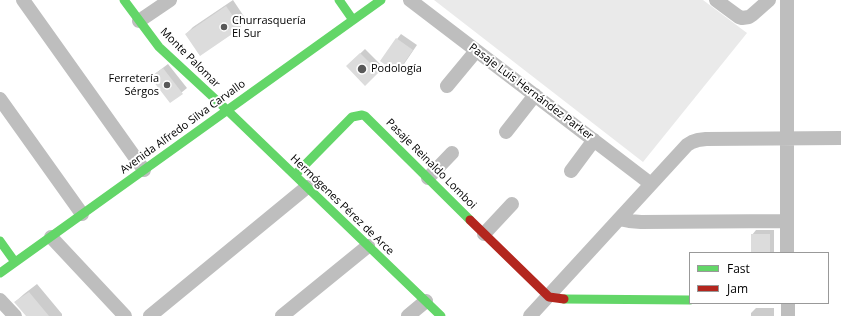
<!DOCTYPE html>
<meta charset="utf-8">
<style>
body{margin:0}
#map{position:relative;width:841px;height:316px;overflow:hidden;background:#fff;font-family:"Open Sans",sans-serif}
canvas{display:block}
.legend{position:absolute;left:689px;top:252px;width:140px;height:52px;box-sizing:border-box;background:#fff;border:1px solid #999;margin:0;padding:5px 7px;list-style:none;font-size:12px;color:#000}
.legend li{display:flex;align-items:center;gap:8px;height:20px}
.legend b{width:20px;border:1px solid #999}
</style>
<div id="map">
<canvas width="841" height="316"></canvas>
<ul class="legend">
<li><b style="height:5px;background:#63d668"></b>Fast</li>
<li><b style="height:5px;background:#b3261e"></b>Jam</li>
</ul>
</div>
<script>
const ctx = document.querySelector('canvas').getContext('2d');
ctx.lineJoin = 'round';
function paint(path, color) {
  ctx.fillStyle = color;
  ctx.fill(path, 'evenodd');
}
function shape(rows) {
  const path = new Path2D();
  for (const r of rows) {
    path.moveTo(r[0], r[1]);
    for (let i = 2; i < r.length; i += 2) path.lineTo(r[i], r[i + 1]);
  }
  return path;
}
function stroke(path, color, width, dash) {
  ctx.strokeStyle = color;
  ctx.lineWidth = width;
  ctx.lineCap = dash ? 'butt' : 'round';
  ctx.setLineDash(dash || []);
  ctx.stroke(path);
}
function write(font, color, halo, rows, align = 'center') {
  ctx.font = font + ' "Open Sans",sans-serif';
  ctx.lineWidth = 4;
  ctx.setLineDash([]);
  ctx.textBaseline = 'middle';
  ctx.strokeStyle = halo;
  ctx.fillStyle = color;
  for (const [text, x, y, turn = 0] of rows) {
    ctx.save();
    ctx.translate(x, y);
    ctx.rotate((+turn || 0) * Math.PI / 180);
    ctx.textAlign = isNaN(turn) ? turn : align;
    if (halo) ctx.strokeText(text, 0, 0);
    ctx.fillText(text, 0, 0);
    ctx.restore();
  }
}
paint(shape([
 [434,0,703,0,747,33,643,162]
]), '#eaeaea');
paint(shape([
 [233,0,247,21,240,27,186,34,193,27],
 [401,34,417,45,402,67,397,72,397,39],
 [365,49,383,67,365,84,347,66],
 [168,64,187,88,170,102,156,73],
 [756,230,774,230,774,253,752,253,752,235],
 [37,284,62,314,62,316,27,316,15,302,24,294],
 [756,308,774,308,774,316,751,316,751,313]
]), '#0003');
paint(shape([
 [226,6,241,28,200,56,185,34],
 [396,38,413,50,397,73,380,61],
 [360,53,379,72,365,86,346,66],
 [163,68,183,94,170,103,150,77],
 [751,234,770,234,770,253,751,253],
 [29,292,49,316,26,316,14,302]
]), '#dcdcdc');
stroke(shape([
 [23,0,144,170],
 [410,0,651,184],
 [716,0,739,17,742,18,749,17,752,15,769,0],
 [787,0,787,253],
 [139,21,170,0],
 [447,86,476,51],
 [0,99,82,214],
 [506,132,535,95],
 [571,171,594,140],
 [428,178,452,153],
 [619,219,629,221,641,222,787,221],
 [484,234,512,204],
 [51,237,125,316],
 [0,300,15,316],
 [788,303,788,316],
 [150,316,307,187],
 [282,316,368,246],
 [408,316,426,301],
 [530,316,687,145,692,142,698,140,706,139,841,138]
]), '#bebebe', 14);
stroke(shape([
 [124,0,159,47,227,110,441,316],
 [339,0,353,20],
 [295,175,352,117,362,115,365,116,470,220],
 [0,241,15,262],
 [0,273,381,0],
 [564,299,690,300]
]), '#63d668', 9);
stroke(shape([
 [470,220,549,297,564,299]
]), '#b3261e', 9);
for (const [x, y, r, color] of [
 [224,27,4,"#595959"],
 [362,69,5,"#595959"],
 [167,85,4,"#595959"]
]) {
  const dot = new Path2D();
  dot.arc(x, y, r, 0, 2 * Math.PI);
  ctx.fillStyle = color;
  ctx.fill(dot);
  stroke(dot, '#fff', 1.5);
}
write('11px', '#000', '#fff', [
 ["Churrasquería",232,21],
 ["El Sur",232,34],
 ["Podología",371,69],
 ["Ferretería",159,79,"right"],
 ["Sérgos",159,92,"right"]
], 'left');
write('11px', '#000', '#fff', [
 ["Monte Palomar",190,58,45],
 ["Pasaje Luis Hernández Parker",531,92,37],
 ["Avenida Alfredo Silva Carvallo",183,127,-36],
 ["Pasaje Reinaldo Lomboi",431,164,45],
 ["Hermógenes Pérez de Arce",342,205,44]
]);
</script>
